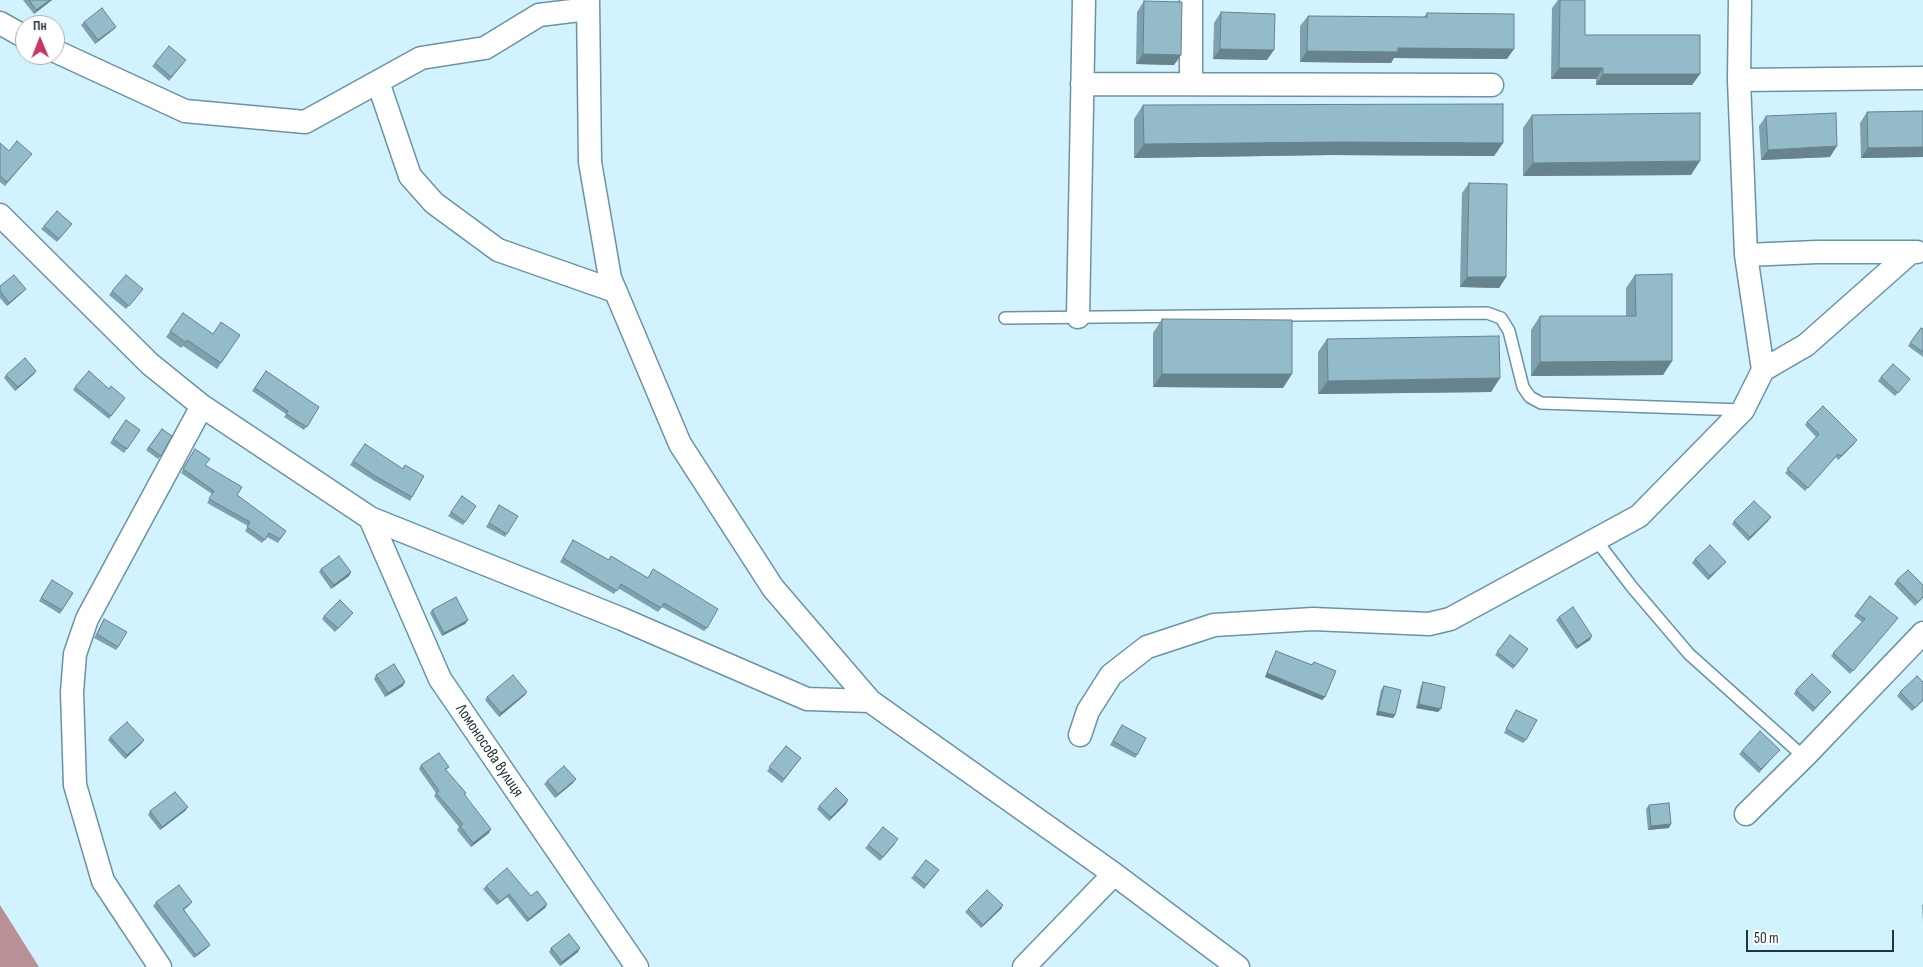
<!DOCTYPE html>
<meta charset="utf-8">
<style>
body{margin:0}
#map{position:relative;width:1923px;height:967px;overflow:hidden;background:#d1f2fe;font-family:"Sofia Sans Condensed",sans-serif}
canvas{display:block}
.north{position:absolute;left:15px;top:15px;width:50px;height:50px;box-sizing:border-box;background:#fff;border:1px solid #a7aeb0;border-radius:50%;rotate:359deg;font-size:14px;font-weight:700;line-height:20px;text-align:center;color:#23343a}
.north::after{content:'';display:block;margin:auto;width:18px;height:22px;background:#c53661;clip-path:polygon(50% 0,100% 100%,50% 72%,0 100%)}
.scale{position:absolute;left:1746px;top:930px;width:148px;height:22px;box-sizing:border-box;border:2px solid #23343a;border-top:0;padding-left:6px;font-size:15px;line-height:18px;white-space:nowrap;color:#23343a;-webkit-text-stroke:4px #fff;paint-order:stroke}
</style>
<div id="map">
<canvas width="1923" height="967"></canvas>
<div class="north">Пн</div>
<div class="scale">50 m</div>
</div>
<script>
const ctx = document.querySelector('canvas').getContext('2d');
ctx.lineJoin = 'round';
function paint(path, color) {
  ctx.fillStyle = color;
  ctx.fill(path, 'evenodd');
}
function shape(rows) {
  const path = new Path2D();
  for (const r of rows) {
    path.moveTo(r[0], r[1]);
    for (let i = 2; i < r.length; i += 2) path.lineTo(r[i], r[i + 1]);
  }
  return path;
}
function stroke(path, color, width, dash) {
  ctx.strokeStyle = color;
  ctx.lineWidth = width;
  ctx.lineCap = dash ? 'butt' : 'round';
  ctx.setLineDash(dash || []);
  ctx.stroke(path);
}
function write(font, color, halo, rows, align = 'center') {
  ctx.font = font + ' "Sofia Sans Condensed",sans-serif';
  ctx.lineWidth = 5;
  ctx.setLineDash([]);
  ctx.textBaseline = 'middle';
  ctx.strokeStyle = halo;
  ctx.fillStyle = color;
  for (const [text, x, y, turn = 0] of rows) {
    ctx.save();
    ctx.translate(x, y);
    ctx.rotate((+turn || 0) * Math.PI / 180);
    ctx.textAlign = isNaN(turn) ? turn : align;
    if (halo) ctx.strokeText(text, 0, 0);
    ctx.fillText(text, 0, 0);
    ctx.restore();
  }
}
paint(shape([
 [0,905,39,967,0,967]
]), '#ba9097');
const service = shape([
 [1005,318,1487,313,1501,318,1509,331,1523,387,1530,397,1541,403,1742,410],
 [1596,540,1632,587,1689,654,1804,757]
]);
const minor = shape([
 [588,0,590,162,610,278,680,444,773,588,870,701,1114,874,1238,967],
 [0,23,25,37],
 [55,51,185,111,305,122,421,58,485,48,539,15,588,9],
 [1739,80,1923,78],
 [378,82,410,176,434,203,498,250,615,291],
 [1082,84,1492,85],
 [1191,84,1191,0],
 [0,215,150,364,202,406,370,518,622,619,807,699,870,701],
 [1746,255,1817,252,1917,252],
 [1078,317,1084,0],
 [1763,370,1806,345,1911,252],
 [370,518,440,679,637,967],
 [1080,735,1088,711,1111,675,1147,647,1214,625,1313,619,1429,624,1450,619,1639,516,1743,410,1763,370,1746,255,1739,80,1740,0],
 [1746,814,1807,754,1923,633],
 [160,967,103,881,75,785,72,692,75,654,87,619,202,406],
 [1024,967,1114,874]
]);
stroke(service, '#6c93a1', 14);
stroke(minor, '#6c93a1', 25);
stroke(service, '#fff', 11);
stroke(minor, '#fff', 22);
paint(shape([
 [23,0,52,0,34,14],
 [1558,0,1585,0,1585,35,1700,74,1692,85,1596,85,1596,79,1551,79,1552,8],
 [1144,1,1181,55,1174,65,1136,64,1137,12],
 [1221,12,1267,60,1213,59,1214,23],
 [1427,13,1507,59,1394,58,1391,63,1300,62,1300,26,1308,16,1424,17],
 [84,22,116,27,113,30,95,44,81,25],
 [155,63,183,64,169,81,152,66],
 [1143,105,1503,143,1494,156,1331,155,1134,158,1134,119],
 [1923,111,1923,157,1861,158,1860,123,1867,112],
 [1532,115,1691,175,1523,176,1523,128],
 [1766,116,1830,157,1761,160,1759,126],
 [0,143,9,151,32,154,5,186,0,182],
 [1469,183,1506,277,1499,288,1460,287,1462,193],
 [44,226,69,227,57,242,41,229],
 [1635,275,1672,361,1663,375,1531,376,1531,330,1540,316,1626,316,1626,288],
 [0,286,23,292,7,306,0,298],
 [143,289,126,309,109,295,112,291],
 [183,313,213,334,240,335,217,369,183,346,181,348,166,337],
 [1162,319,1283,388,1153,387,1153,333],
 [1921,328,1923,329,1923,357,1908,346],
 [1327,339,1500,378,1491,392,1318,394,1318,352],
 [36,371,34,374,15,391,4,378,6,375],
 [266,371,319,407,304,430,284,417,286,414,252,391],
 [1881,377,1910,379,1895,396,1878,381],
 [75,387,109,389,125,398,109,419,73,390],
 [126,420,140,430,124,453,110,443],
 [1807,422,1857,440,1854,444,1838,460,1836,457,1805,491,1785,473,1816,437,1805,425],
 [162,429,161,456,158,459,146,450],
 [365,444,402,469,405,465,412,497,410,501,373,480,350,465],
 [193,452,237,495,286,531,278,543,267,537,262,543,245,531,248,526,207,503,212,494,181,473],
 [462,496,476,506,463,525,448,516],
 [497,509,507,534,505,537,486,527],
 [1734,521,1768,521,1748,541,1732,524],
 [573,540,707,628,704,631,662,607,658,612,618,588,614,594,560,562],
 [1695,559,1726,562,1708,580,1692,563],
 [321,569,351,572,349,576,331,589,319,572],
 [52,580,73,593,60,614,39,601],
 [1897,580,1923,585,1923,598,1915,606,1894,584],
 [1870,596,1895,621,1850,674,1831,656,1862,622,1854,616],
 [432,610,468,620,465,624,442,636,430,613],
 [324,616,351,616,335,632,322,619],
 [1559,617,1590,640,1576,649,1556,620],
 [104,619,118,647,116,650,94,638],
 [1510,635,1528,649,1513,669,1495,655],
 [1276,651,1311,665,1314,662,1325,697,1322,700,1265,677,1274,655],
 [376,675,403,686,385,697,374,679],
 [1423,682,1438,712,1416,708,1421,686],
 [1923,682,1923,701,1912,711,1897,696,1900,692],
 [1384,686,1395,715,1393,718,1376,715,1381,690],
 [1796,690,1831,692,1813,712,1794,694],
 [525,695,499,717,485,700,487,697],
 [1516,710,1526,740,1523,743,1504,733],
 [1122,725,1137,755,1135,758,1110,745],
 [110,737,144,740,141,744,125,759,108,740],
 [786,746,801,758,782,783,767,771],
 [1742,751,1777,753,1759,773,1739,754],
 [421,765,449,767,446,770,466,793,464,795,489,833,471,847,457,830,459,827,434,796,436,793,419,769],
 [547,781,573,783,555,798,544,784],
 [846,804,829,821,817,809,819,806],
 [1649,805,1669,828,1648,830,1646,809],
 [188,807,185,811,160,830,148,815,150,811],
 [896,843,880,861,865,848,868,845],
 [936,874,924,889,911,878,914,875],
 [486,886,531,896,547,904,545,908,527,922,507,897,497,905,483,889],
 [156,902,192,902,190,905,184,910,207,948,194,958,153,906],
 [1923,904,1923,922,1922,905],
 [1003,905,1001,909,981,928,965,912,968,909],
 [551,948,578,952,560,966,549,952]
]), '#7ea1ae');
paint(shape([
 [50,0,52,0,34,14,36,10],
 [116,27,113,30,95,44,98,40],
 [1398,48,1514,49,1507,59,1394,58,1391,63,1300,62,1307,51],
 [1220,49,1274,50,1267,60,1213,59],
 [1143,54,1181,55,1174,65,1136,64],
 [1559,68,1603,68,1596,79,1551,79],
 [1603,74,1700,74,1692,85,1596,85],
 [1340,142,1503,143,1494,156,1331,155,1134,158,1144,144],
 [1837,146,1830,157,1761,160,1768,150],
 [1923,147,1923,157,1861,158,1868,148],
 [1700,161,1691,175,1523,176,1533,163],
 [1467,277,1506,277,1499,288,1460,287],
 [26,289,23,292,7,306,9,303],
 [1672,361,1663,375,1531,376,1540,362],
 [36,371,34,374,15,391,18,387],
 [1162,374,1292,374,1283,388,1153,387],
 [1500,378,1491,392,1318,394,1328,381],
 [1857,440,1854,444,1838,460,1841,456],
 [1771,517,1768,521,1748,541,1750,537],
 [1726,562,1708,580,1710,576],
 [351,572,349,576,331,589,334,585],
 [468,620,465,624,442,636,444,633],
 [1592,636,1590,640,1576,649,1578,646],
 [1267,673,1325,697,1322,700,1265,677],
 [405,682,403,686,385,697,388,693],
 [527,692,525,695,499,717,501,713],
 [1419,704,1441,709,1438,712,1416,708],
 [1378,711,1395,715,1393,718,1376,715],
 [144,740,141,744,125,759,127,755],
 [576,779,573,783,555,798,558,794],
 [848,800,846,804,829,821,831,817],
 [188,807,185,811,160,830,162,827],
 [1671,824,1669,828,1648,830,1651,826],
 [491,829,489,833,471,847,473,843],
 [509,894,507,897,497,905,500,902],
 [547,904,545,908,527,922,529,919],
 [1003,905,1001,909,981,928,983,925],
 [210,945,207,948,194,958,196,955],
 [580,948,578,952,560,966,562,962]
]), '#67838d');
const building = shape([
 [29,0,50,0,36,10,29,0],
 [1560,0,1585,0,1585,35,1700,35,1700,74,1603,74,1603,68,1559,68,1560,0],
 [1144,1,1182,2,1181,55,1143,54,1144,1],
 [102,8,116,27,98,40,84,22,102,8],
 [1221,12,1275,14,1274,50,1220,49,1221,12],
 [1427,13,1514,14,1514,49,1398,48,1398,52,1307,51,1308,16,1427,17,1427,13],
 [169,46,186,60,171,77,155,63,169,46],
 [1503,104,1503,143,1340,142,1144,144,1143,105,1503,104],
 [1923,111,1923,147,1868,148,1867,112,1923,111],
 [1700,113,1700,161,1533,163,1532,115,1700,113],
 [1836,113,1837,146,1768,150,1766,116,1836,113],
 [17,141,32,154,7,182,0,176,0,143,9,151,17,141],
 [1469,183,1507,184,1506,277,1467,277,1469,183],
 [57,211,72,224,59,239,44,226,57,211],
 [1672,274,1672,361,1540,362,1540,316,1636,316,1635,275,1672,274],
 [14,275,26,289,9,303,0,291,0,286,14,275],
 [126,275,143,289,129,306,112,291,126,275],
 [183,313,213,334,221,322,240,335,221,363,187,340,185,342,170,331,183,313],
 [1162,319,1292,320,1292,374,1162,374,1162,319],
 [1921,328,1923,329,1923,352,1910,343,1921,328],
 [1499,336,1500,378,1328,381,1327,339,1499,336],
 [25,358,36,371,18,387,6,375,25,358],
 [1893,364,1910,379,1898,393,1881,377,1893,364],
 [89,371,109,389,111,386,125,398,111,416,75,387,89,371],
 [266,371,319,407,307,427,286,414,288,411,255,388,266,371],
 [1823,406,1857,440,1841,456,1838,454,1808,488,1787,469,1819,434,1807,422,1823,406],
 [126,420,140,430,127,449,113,439,126,420],
 [162,429,172,436,161,456,149,447,162,429],
 [365,444,403,469,405,465,424,476,412,497,375,476,353,461,365,444],
 [195,449,210,459,205,465,242,487,237,495,286,531,280,539,269,533,265,540,247,527,250,522,209,499,214,491,183,469,195,449],
 [462,496,476,506,465,522,451,512,462,496],
 [1754,501,1771,517,1750,537,1734,521,1754,501],
 [499,505,518,516,507,534,489,523,499,505],
 [573,540,609,560,611,556,648,578,653,569,718,609,707,628,664,603,661,608,621,584,617,591,563,558,573,540],
 [1710,545,1726,562,1710,576,1695,559,1710,545],
 [339,556,351,572,334,585,321,569,339,556],
 [1908,570,1923,585,1923,597,1918,602,1897,580,1908,570],
 [52,580,73,593,62,610,41,598,52,580],
 [1870,596,1898,618,1853,671,1833,653,1865,619,1857,613,1870,596],
 [456,597,468,620,444,633,432,610,456,597],
 [340,600,353,613,338,628,324,616,340,600],
 [1573,607,1592,636,1578,646,1559,617,1573,607],
 [104,619,127,632,118,647,97,634,104,619],
 [1510,635,1528,649,1515,666,1497,652,1510,635],
 [1276,651,1312,665,1314,662,1336,671,1325,697,1267,673,1276,651],
 [394,664,405,682,388,693,376,675,394,664],
 [1812,674,1831,692,1815,708,1796,690,1812,674],
 [513,675,527,692,501,713,487,697,513,675],
 [1917,676,1923,682,1923,700,1915,708,1900,692,1917,676],
 [1423,682,1445,687,1441,709,1419,704,1423,682],
 [1384,686,1401,690,1395,715,1378,711,1384,686],
 [1516,710,1537,720,1526,740,1506,729,1516,710],
 [127,722,144,740,127,755,110,737,127,722],
 [1122,725,1146,738,1137,755,1113,741,1122,725],
 [1760,731,1780,750,1761,769,1742,751,1760,731],
 [786,746,801,758,784,779,769,767,786,746],
 [439,753,449,767,445,769,466,793,464,794,491,829,473,843,460,826,463,824,436,793,439,791,421,765,439,753],
 [564,766,576,779,558,794,547,781,564,766],
 [836,788,848,800,831,817,819,806,836,788],
 [175,792,188,807,162,827,150,811,175,792],
 [1669,803,1671,824,1651,826,1649,805,1669,803],
 [883,827,898,839,883,857,868,845,883,827],
 [926,860,939,870,926,885,914,875,926,860],
 [507,868,531,896,537,891,547,904,529,919,509,894,500,902,486,886,507,868],
 [179,885,192,902,183,909,210,945,196,955,156,902,179,885],
 [987,890,1003,905,983,925,968,909,987,890],
 [569,934,580,948,562,962,551,948,569,934]
]);
paint(building, '#93bbca');
stroke(building, '#67838d', 1);
write('16px', '#23343a', '#fff', [
 ["Ломоносова вулиця",489,751,56]
]);
</script>
